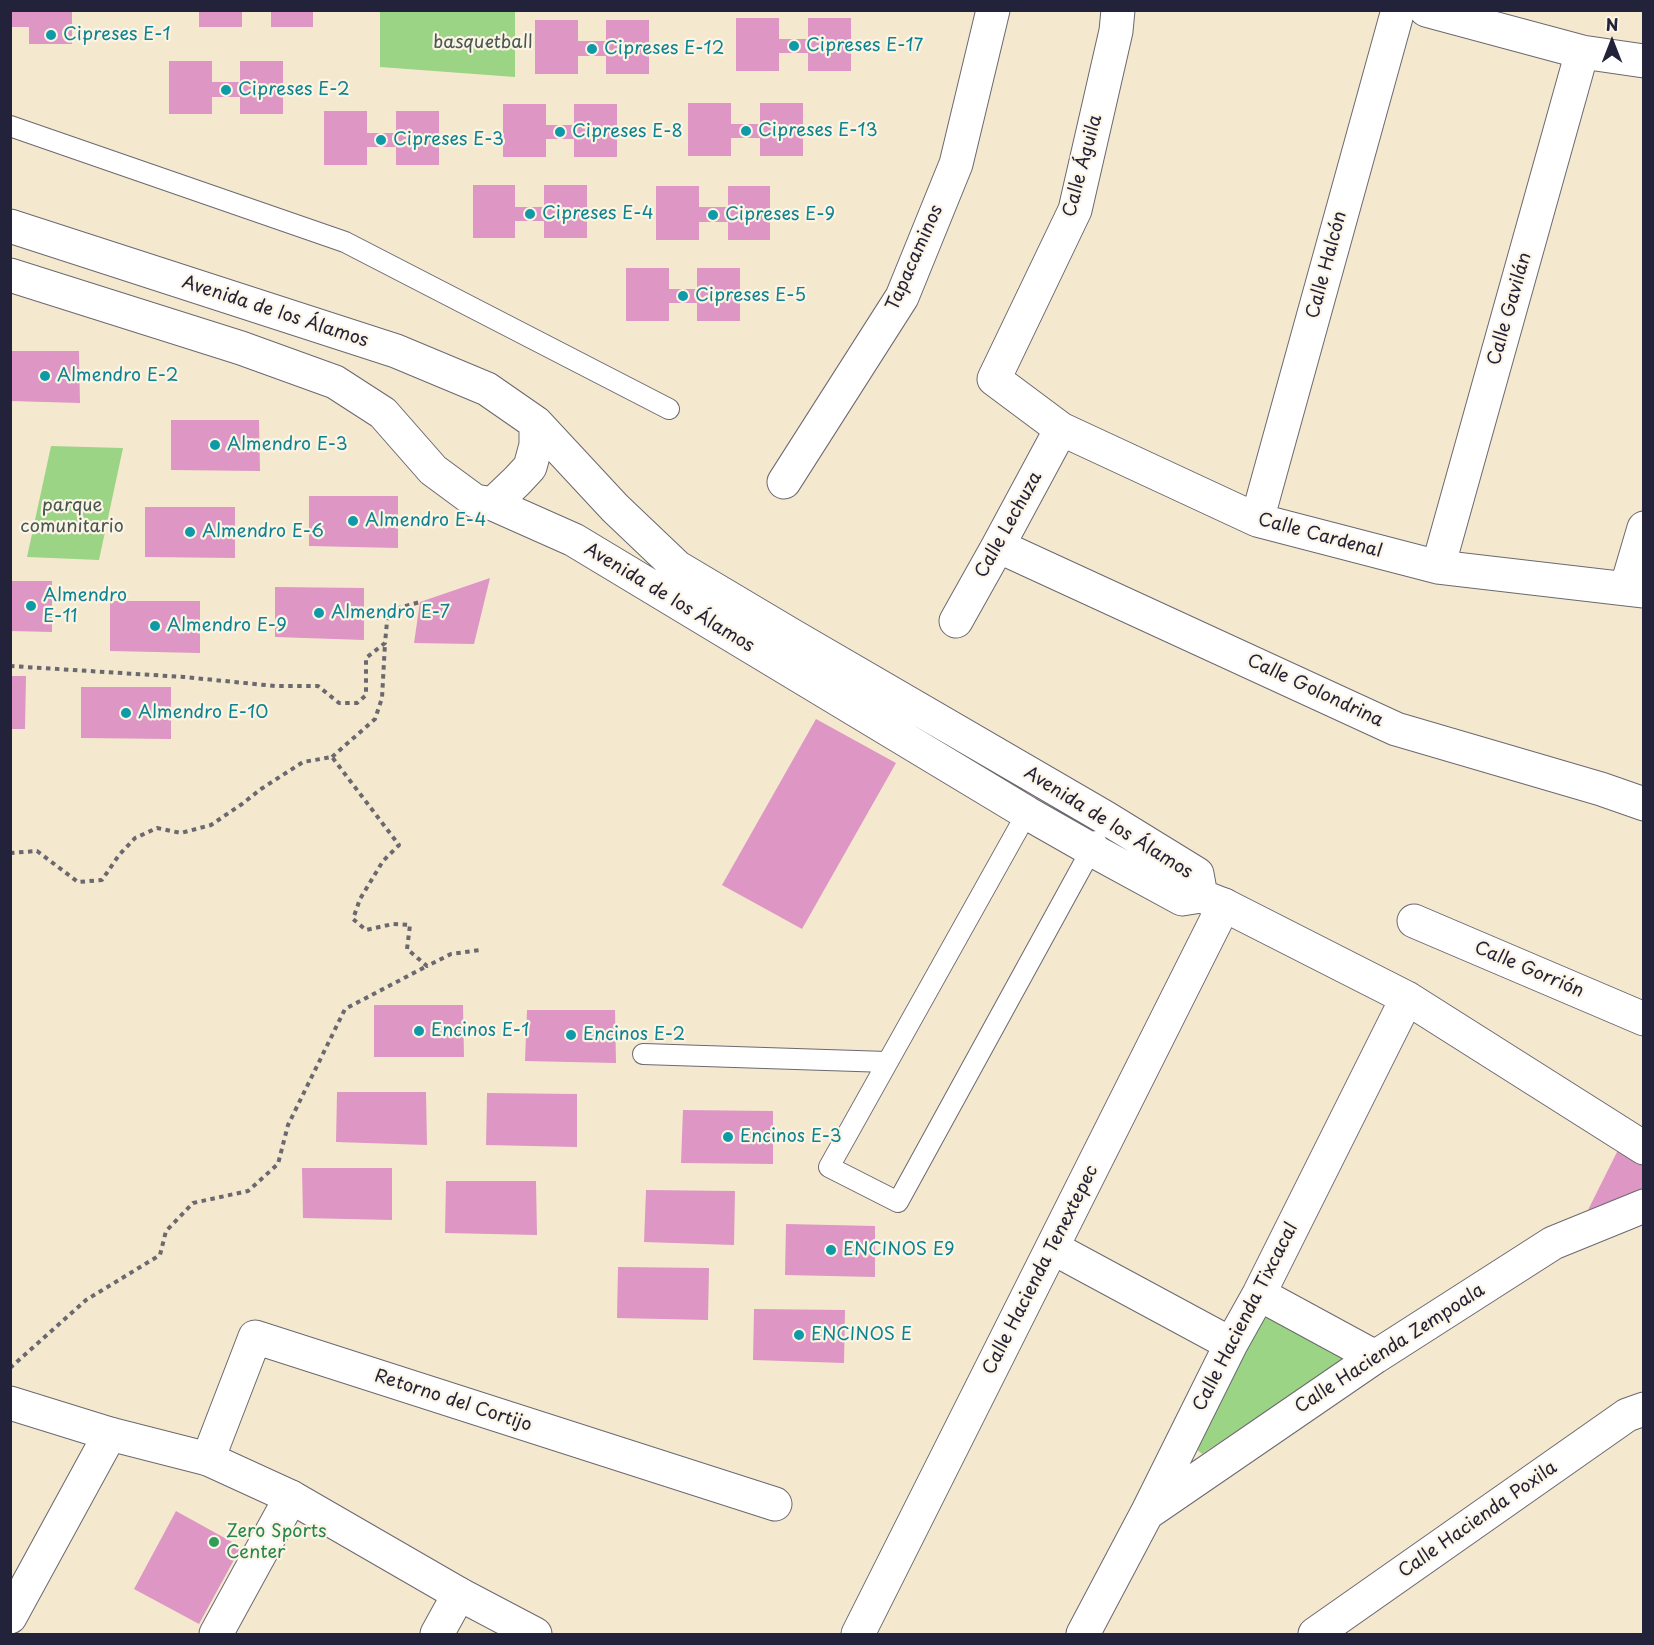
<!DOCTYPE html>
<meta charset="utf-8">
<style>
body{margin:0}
#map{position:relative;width:1654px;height:1645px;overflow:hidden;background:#f4e9cf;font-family:"Playpen Sans",sans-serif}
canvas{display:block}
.frame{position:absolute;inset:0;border:12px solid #22223b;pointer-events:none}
.north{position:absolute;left:1582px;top:12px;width:60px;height:60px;-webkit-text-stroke:4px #fcf5e5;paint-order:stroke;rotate:0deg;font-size:16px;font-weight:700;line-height:24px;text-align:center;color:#22223b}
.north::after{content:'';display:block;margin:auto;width:21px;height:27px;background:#22223b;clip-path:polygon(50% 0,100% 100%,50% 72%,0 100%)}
</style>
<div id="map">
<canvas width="1654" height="1645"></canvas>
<div class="frame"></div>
<div class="north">N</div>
</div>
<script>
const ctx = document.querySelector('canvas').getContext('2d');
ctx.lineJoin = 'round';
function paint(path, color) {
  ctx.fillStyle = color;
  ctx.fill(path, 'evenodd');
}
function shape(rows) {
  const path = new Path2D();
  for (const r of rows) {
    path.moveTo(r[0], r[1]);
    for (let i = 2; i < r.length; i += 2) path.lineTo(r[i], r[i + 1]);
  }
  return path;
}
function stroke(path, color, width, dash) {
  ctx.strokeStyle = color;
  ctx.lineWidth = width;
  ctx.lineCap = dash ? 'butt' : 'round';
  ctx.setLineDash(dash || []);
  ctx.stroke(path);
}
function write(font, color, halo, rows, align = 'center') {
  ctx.font = font + ' "Playpen Sans",sans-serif';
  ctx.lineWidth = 4.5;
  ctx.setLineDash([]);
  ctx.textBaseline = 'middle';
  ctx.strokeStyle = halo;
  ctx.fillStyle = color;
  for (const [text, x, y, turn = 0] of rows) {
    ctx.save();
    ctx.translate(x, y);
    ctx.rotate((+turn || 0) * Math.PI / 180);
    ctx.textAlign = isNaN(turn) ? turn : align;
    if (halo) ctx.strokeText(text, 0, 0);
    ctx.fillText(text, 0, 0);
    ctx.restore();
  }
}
paint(shape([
 [380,11,515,11,515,77,380,67],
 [51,446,123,448,99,560,27,557],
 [1263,1314,1345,1359,1202,1454,1194,1447]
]), '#9cd486');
paint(shape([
 [29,10,72,10,72,44,29,44,29,27,10,27,10,12,29,12],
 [199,10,242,10,242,27,199,27],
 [271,10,313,10,313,27,271,27],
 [736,18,779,18,779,39,808,39,808,18,851,18,851,71,808,71,808,53,779,53,779,71,736,71],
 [535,20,578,20,578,41,606,41,606,20,649,20,649,74,606,74,606,56,578,56,578,74,535,74],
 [169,61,212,61,212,82,240,82,240,61,283,61,283,114,240,114,240,97,212,97,212,114,169,114],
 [688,103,731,103,731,124,760,124,760,103,803,103,803,156,760,156,760,138,731,138,731,156,688,156],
 [503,104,546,104,546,125,574,125,574,104,617,104,617,157,574,157,574,139,546,139,546,157,503,157],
 [324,111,367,111,367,133,396,133,396,111,439,111,439,165,396,165,396,147,367,147,367,165,324,165],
 [473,185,515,185,515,207,544,207,544,185,587,185,587,238,544,238,544,221,515,221,515,238,473,238],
 [656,186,699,186,699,207,728,207,728,186,770,186,770,240,728,240,728,222,699,222,699,240,656,240],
 [626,268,669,268,669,289,697,289,697,268,740,268,740,321,697,321,697,303,669,303,669,321,626,321],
 [10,351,79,351,80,403,10,401],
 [171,420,259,420,260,471,171,470],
 [309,496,398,496,398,548,309,546],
 [145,507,235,507,235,558,145,557],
 [490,578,474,644,414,643,420,602],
 [10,581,52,581,52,632,10,631],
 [275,587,364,588,364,640,275,637],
 [110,601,200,601,200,653,110,651],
 [10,676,26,676,25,729,10,729],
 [81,687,171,687,171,739,81,738],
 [816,719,896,763,802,929,722,885],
 [374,1005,463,1005,464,1057,374,1057],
 [527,1010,615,1010,616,1063,525,1061],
 [337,1092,426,1092,427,1145,336,1142],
 [487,1093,577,1094,577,1147,486,1145],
 [683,1110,773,1111,773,1164,681,1163],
 [1624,1138,1644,1152,1644,1190,1588,1210],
 [302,1168,392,1168,392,1220,303,1218],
 [446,1181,536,1181,537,1235,445,1233],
 [646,1190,735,1191,734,1245,644,1242],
 [786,1224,875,1226,875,1277,785,1275],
 [618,1267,709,1268,708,1320,617,1318],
 [754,1309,845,1310,844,1363,753,1360],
 [176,1511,241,1547,199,1624,134,1589]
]), '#de96c4');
const lane = shape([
 [10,126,345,242,669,409],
 [1027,813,829,1167,898,1202,1096,841],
 [643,1054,887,1062]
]);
const street = shape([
 [1118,10,1116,31,1075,210,994,379,1061,429,1257,520,1438,567,1644,591],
 [1426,10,1582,52,1644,61],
 [784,482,902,297,956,164,993,10],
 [1257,520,1398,10],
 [998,546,1396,729,1601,789,1644,804],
 [1438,567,1582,52],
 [1626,589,1644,528],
 [956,621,998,546,1061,429],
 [1224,905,1407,998,1644,1148],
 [1414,921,1644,1019],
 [1053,1248,1231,1344],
 [1259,1294,1375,1357],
 [10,1403,110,1434],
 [208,1459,255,1337,775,1504],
 [1149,1512,1375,1357,1553,1243,1644,1206],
 [216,1634,291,1497],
 [437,1634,459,1594],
 [1083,1634,1147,1513,1231,1344,1259,1294,1407,998],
 [1315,1634,1627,1415,1644,1409]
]);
const secondary = shape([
 [10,226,396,351,487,389,536,423,615,508,677,567,793,636,1106,818,1197,874,1201,896],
 [10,275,241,348,335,382,383,413,433,470,475,501,493,504,574,540,1027,813,1092,850,1182,899,1201,896],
 [493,504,517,481,530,467,536,445,536,423],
 [10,1617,110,1434,208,1459,291,1497,459,1594,535,1634],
 [858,1634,1224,905,1201,896]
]);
stroke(lane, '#6c686f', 22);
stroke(street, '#6c686f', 35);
stroke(secondary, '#6c686f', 35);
stroke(shape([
 [10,666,184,677,275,686,318,686,339,703,357,703,366,695,366,658,385,643,388,611,420,602],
 [332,757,375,719,382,698,385,643],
 [10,853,37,851,78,882,102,880,119,855,135,838,157,828,181,833,211,825,242,804,261,789,303,762,332,757,399,845,383,861,360,899,353,919,366,930,393,924,410,925,407,949,427,966,451,954,480,950],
 [10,1368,86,1300,160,1255,166,1231,193,1203,248,1191,278,1164,288,1125,345,1009,427,966]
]), '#6c686f', 4, [4.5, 4.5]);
stroke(lane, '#fff', 20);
stroke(street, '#fff', 33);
stroke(secondary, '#fff', 33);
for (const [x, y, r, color] of [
 [51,35,6,"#0f9aa8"],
 [794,46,6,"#0f9aa8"],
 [592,49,6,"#0f9aa8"],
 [226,90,6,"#0f9aa8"],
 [746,131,6,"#0f9aa8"],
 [560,132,6,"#0f9aa8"],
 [381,140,6,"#0f9aa8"],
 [530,214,6,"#0f9aa8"],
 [713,215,6,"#0f9aa8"],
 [683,296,6,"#0f9aa8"],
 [45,376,6,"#0f9aa8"],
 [215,445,6,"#0f9aa8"],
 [353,521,6,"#0f9aa8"],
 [190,532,6,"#0f9aa8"],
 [31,606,6,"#0f9aa8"],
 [319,613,6,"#0f9aa8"],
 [155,626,6,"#0f9aa8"],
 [126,713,6,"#0f9aa8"],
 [419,1031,6,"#0f9aa8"],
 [571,1035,6,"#0f9aa8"],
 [728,1137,6,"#0f9aa8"],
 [831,1250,6,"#0f9aa8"],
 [799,1335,6,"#0f9aa8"],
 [214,1542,6,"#2e9e5b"]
]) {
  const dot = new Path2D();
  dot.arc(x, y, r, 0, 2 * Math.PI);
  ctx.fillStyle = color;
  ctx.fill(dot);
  stroke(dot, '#fcf5e5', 2);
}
write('18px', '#0d838f', '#fcf5e5', [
 ["Cipreses E-1",63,35],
 ["Cipreses E-17",806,46],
 ["Cipreses E-12",604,49],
 ["Cipreses E-2",238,90],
 ["Cipreses E-13",758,131],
 ["Cipreses E-8",572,132],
 ["Cipreses E-3",393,140],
 ["Cipreses E-4",542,214],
 ["Cipreses E-9",725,215],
 ["Cipreses E-5",695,296],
 ["Almendro E-2",57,376],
 ["Almendro E-3",227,445],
 ["Almendro E-4",365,521],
 ["Almendro E-6",202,532],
 ["Almendro",43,596],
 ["E-11",43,617],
 ["Almendro E-7",331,613],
 ["Almendro E-9",167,626],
 ["Almendro E-10",138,713],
 ["Encinos E-1",431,1031],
 ["Encinos E-2",583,1035],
 ["Encinos E-3",740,1137],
 ["ENCINOS E9",843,1250],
 ["ENCINOS E",811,1335]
], 'left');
write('18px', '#475752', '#fcf5e5', [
 ["basquetball",483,43],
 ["parque",72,506],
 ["comunitario",72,527]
]);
write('18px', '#22223b', '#fcf5e5', [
 ["Calle Águila",1083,166,-75],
 ["Tapacaminos",915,258,-66],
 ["Calle Halcón",1327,265,-75],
 ["Calle Gavilán",1510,309,-74],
 ["Avenida de los Álamos",275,312,18],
 ["Calle Lechuza",1009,525,-61],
 ["Calle Cardenal",1320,536,15],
 ["Avenida de los Álamos",669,598,31],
 ["Calle Golondrina",1315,691,25],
 ["Avenida de los Álamos",1108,823,32],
 ["Calle Gorrión",1529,970,23],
 ["Calle Hacienda Tenextepec",1041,1270,-63],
 ["Calle Hacienda Tixcacal",1246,1317,-63],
 ["Calle Hacienda Zempoala",1390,1349,-33],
 ["Retorno del Cortijo",453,1401,18],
 ["Calle Hacienda Poxila",1478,1520,-35]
]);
write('18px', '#27864d', '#fcf5e5', [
 ["Zero Sports",226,1532],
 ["Center",226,1553]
], 'left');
</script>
